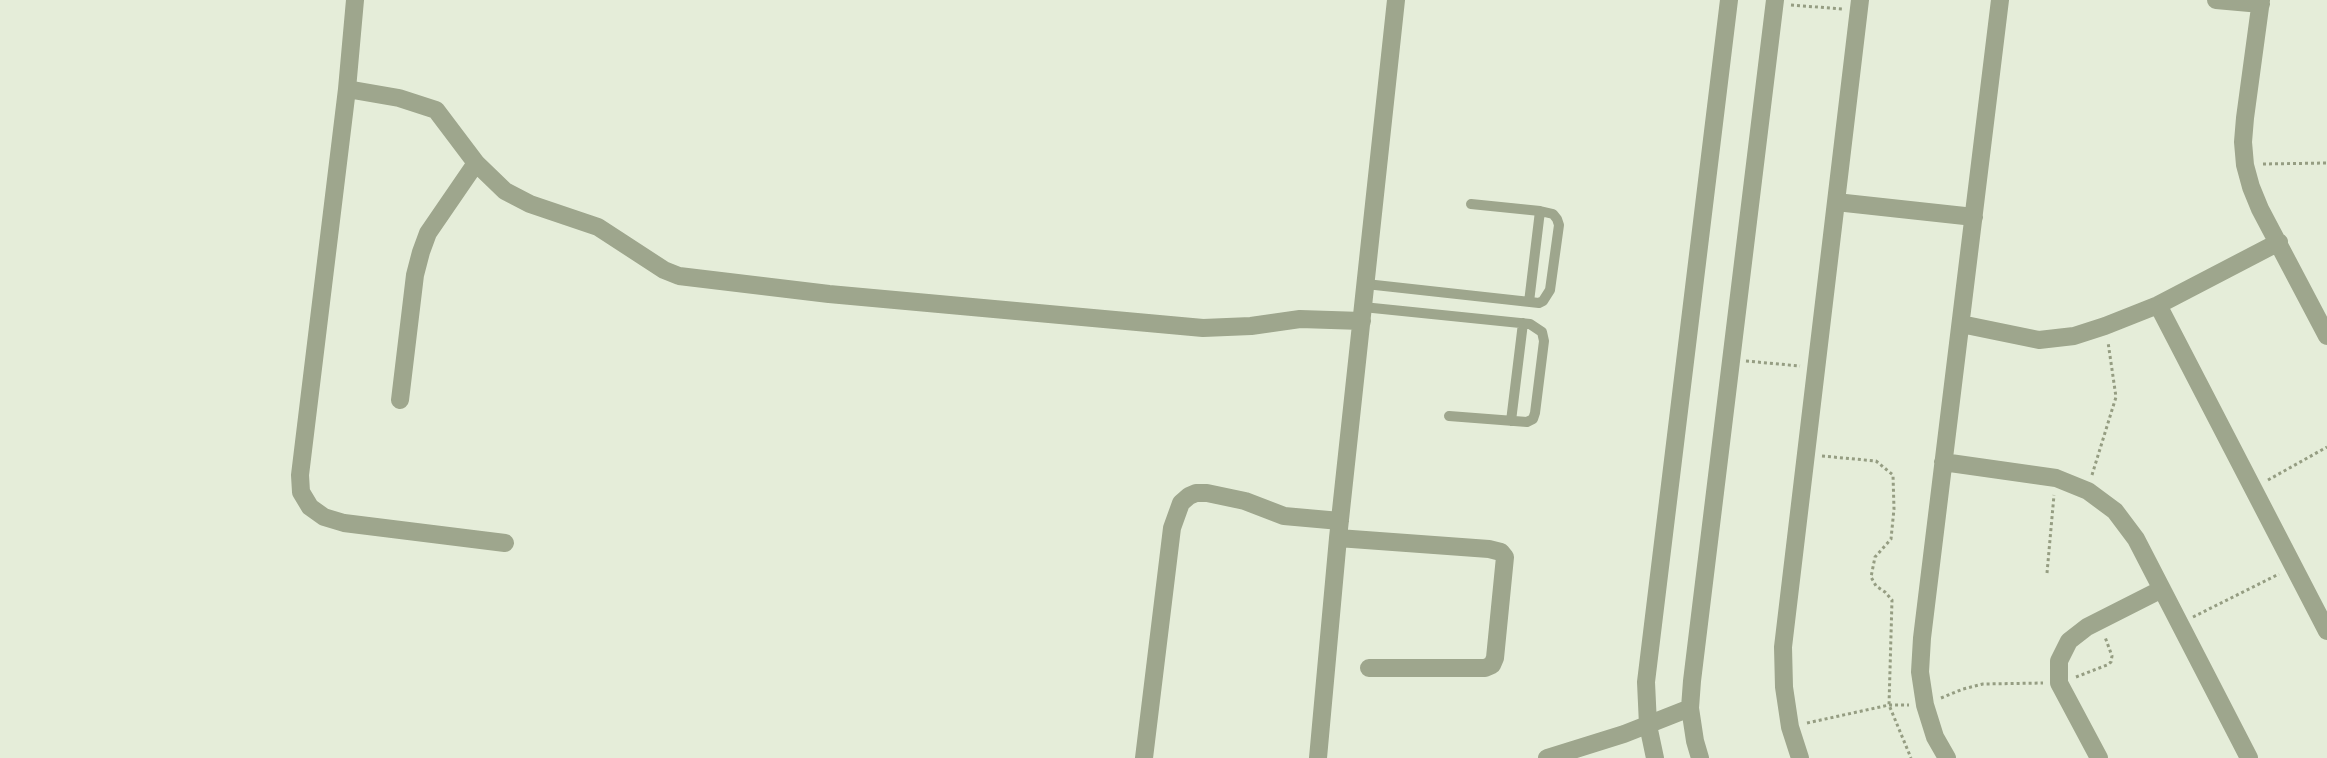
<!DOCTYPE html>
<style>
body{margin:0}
canvas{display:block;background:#e5edd9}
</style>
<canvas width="2327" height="758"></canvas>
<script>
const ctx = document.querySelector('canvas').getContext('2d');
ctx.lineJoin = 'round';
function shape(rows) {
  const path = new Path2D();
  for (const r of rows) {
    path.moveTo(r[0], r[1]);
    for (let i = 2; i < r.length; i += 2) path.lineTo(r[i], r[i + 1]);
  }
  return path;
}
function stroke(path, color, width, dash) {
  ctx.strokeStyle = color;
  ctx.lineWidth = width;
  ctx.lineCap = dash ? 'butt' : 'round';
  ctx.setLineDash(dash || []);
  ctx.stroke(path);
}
stroke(shape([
 [1791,5,1842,9],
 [2263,164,2327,163],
 [1746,361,1800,366],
 [1822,456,1876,461,1893,475,1894,509,1891,539,1875,557,1871,577,1876,586,1885,592,1892,600,1889,705,1911,758],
 [2092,475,2116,397,2108,342],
 [2268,480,2327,447],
 [2047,573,2054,495],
 [2193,617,2279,574],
 [2076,677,2107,665,2111,662,2112,656,2105,637],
 [1941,698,1963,689,1983,684,2043,683],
 [1807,723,1889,705,1909,705]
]), '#959d82', 3, [3, 3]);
stroke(shape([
 [1366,284,1539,303,1543,301,1550,290,1559,225,1557,219,1553,214,1540,211,1471,204],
 [1529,302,1540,211],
 [1363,307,1530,324,1542,332,1544,341,1535,413,1533,419,1527,422,1449,416],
 [1511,421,1523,323]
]), '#9ea68d', 10);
stroke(shape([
 [355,0,347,89,300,475,301,492,310,507,324,517,344,523,505,543],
 [2216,0,2261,4],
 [2261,0,2245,118,2243,142,2245,165,2251,187,2260,209,2327,336],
 [347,89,399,98,436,110,476,163,505,191,530,204,598,227,664,270,679,276,829,294,1203,328,1251,326,1300,319,1362,321],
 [1836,202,1974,217],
 [2158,305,2327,631],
 [1961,324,2039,340,2074,336,2105,326,2158,305,2279,242],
 [400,400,415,275,421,252,428,233,476,163],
 [1943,462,2056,478,2088,491,2115,511,2136,539,2249,758],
 [1338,538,1489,549,1501,552,1505,557,1495,658,1492,665,1485,668,1369,668],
 [1144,758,1172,528,1181,503,1189,496,1196,493,1207,493,1245,501,1284,516,1340,521],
 [1318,758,1338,538,1396,0],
 [1547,758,1624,734,1690,708],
 [1655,758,1648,725,1646,682,1729,0],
 [1700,758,1695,741,1690,708,1692,681,1775,0],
 [1800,758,1790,727,1784,687,1783,647,1860,0],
 [1947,758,1935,737,1925,705,1920,672,1922,638,2000,0],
 [2099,758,2059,683,2059,661,2069,641,2087,627,2162,589]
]), '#9ea68d', 18);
</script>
